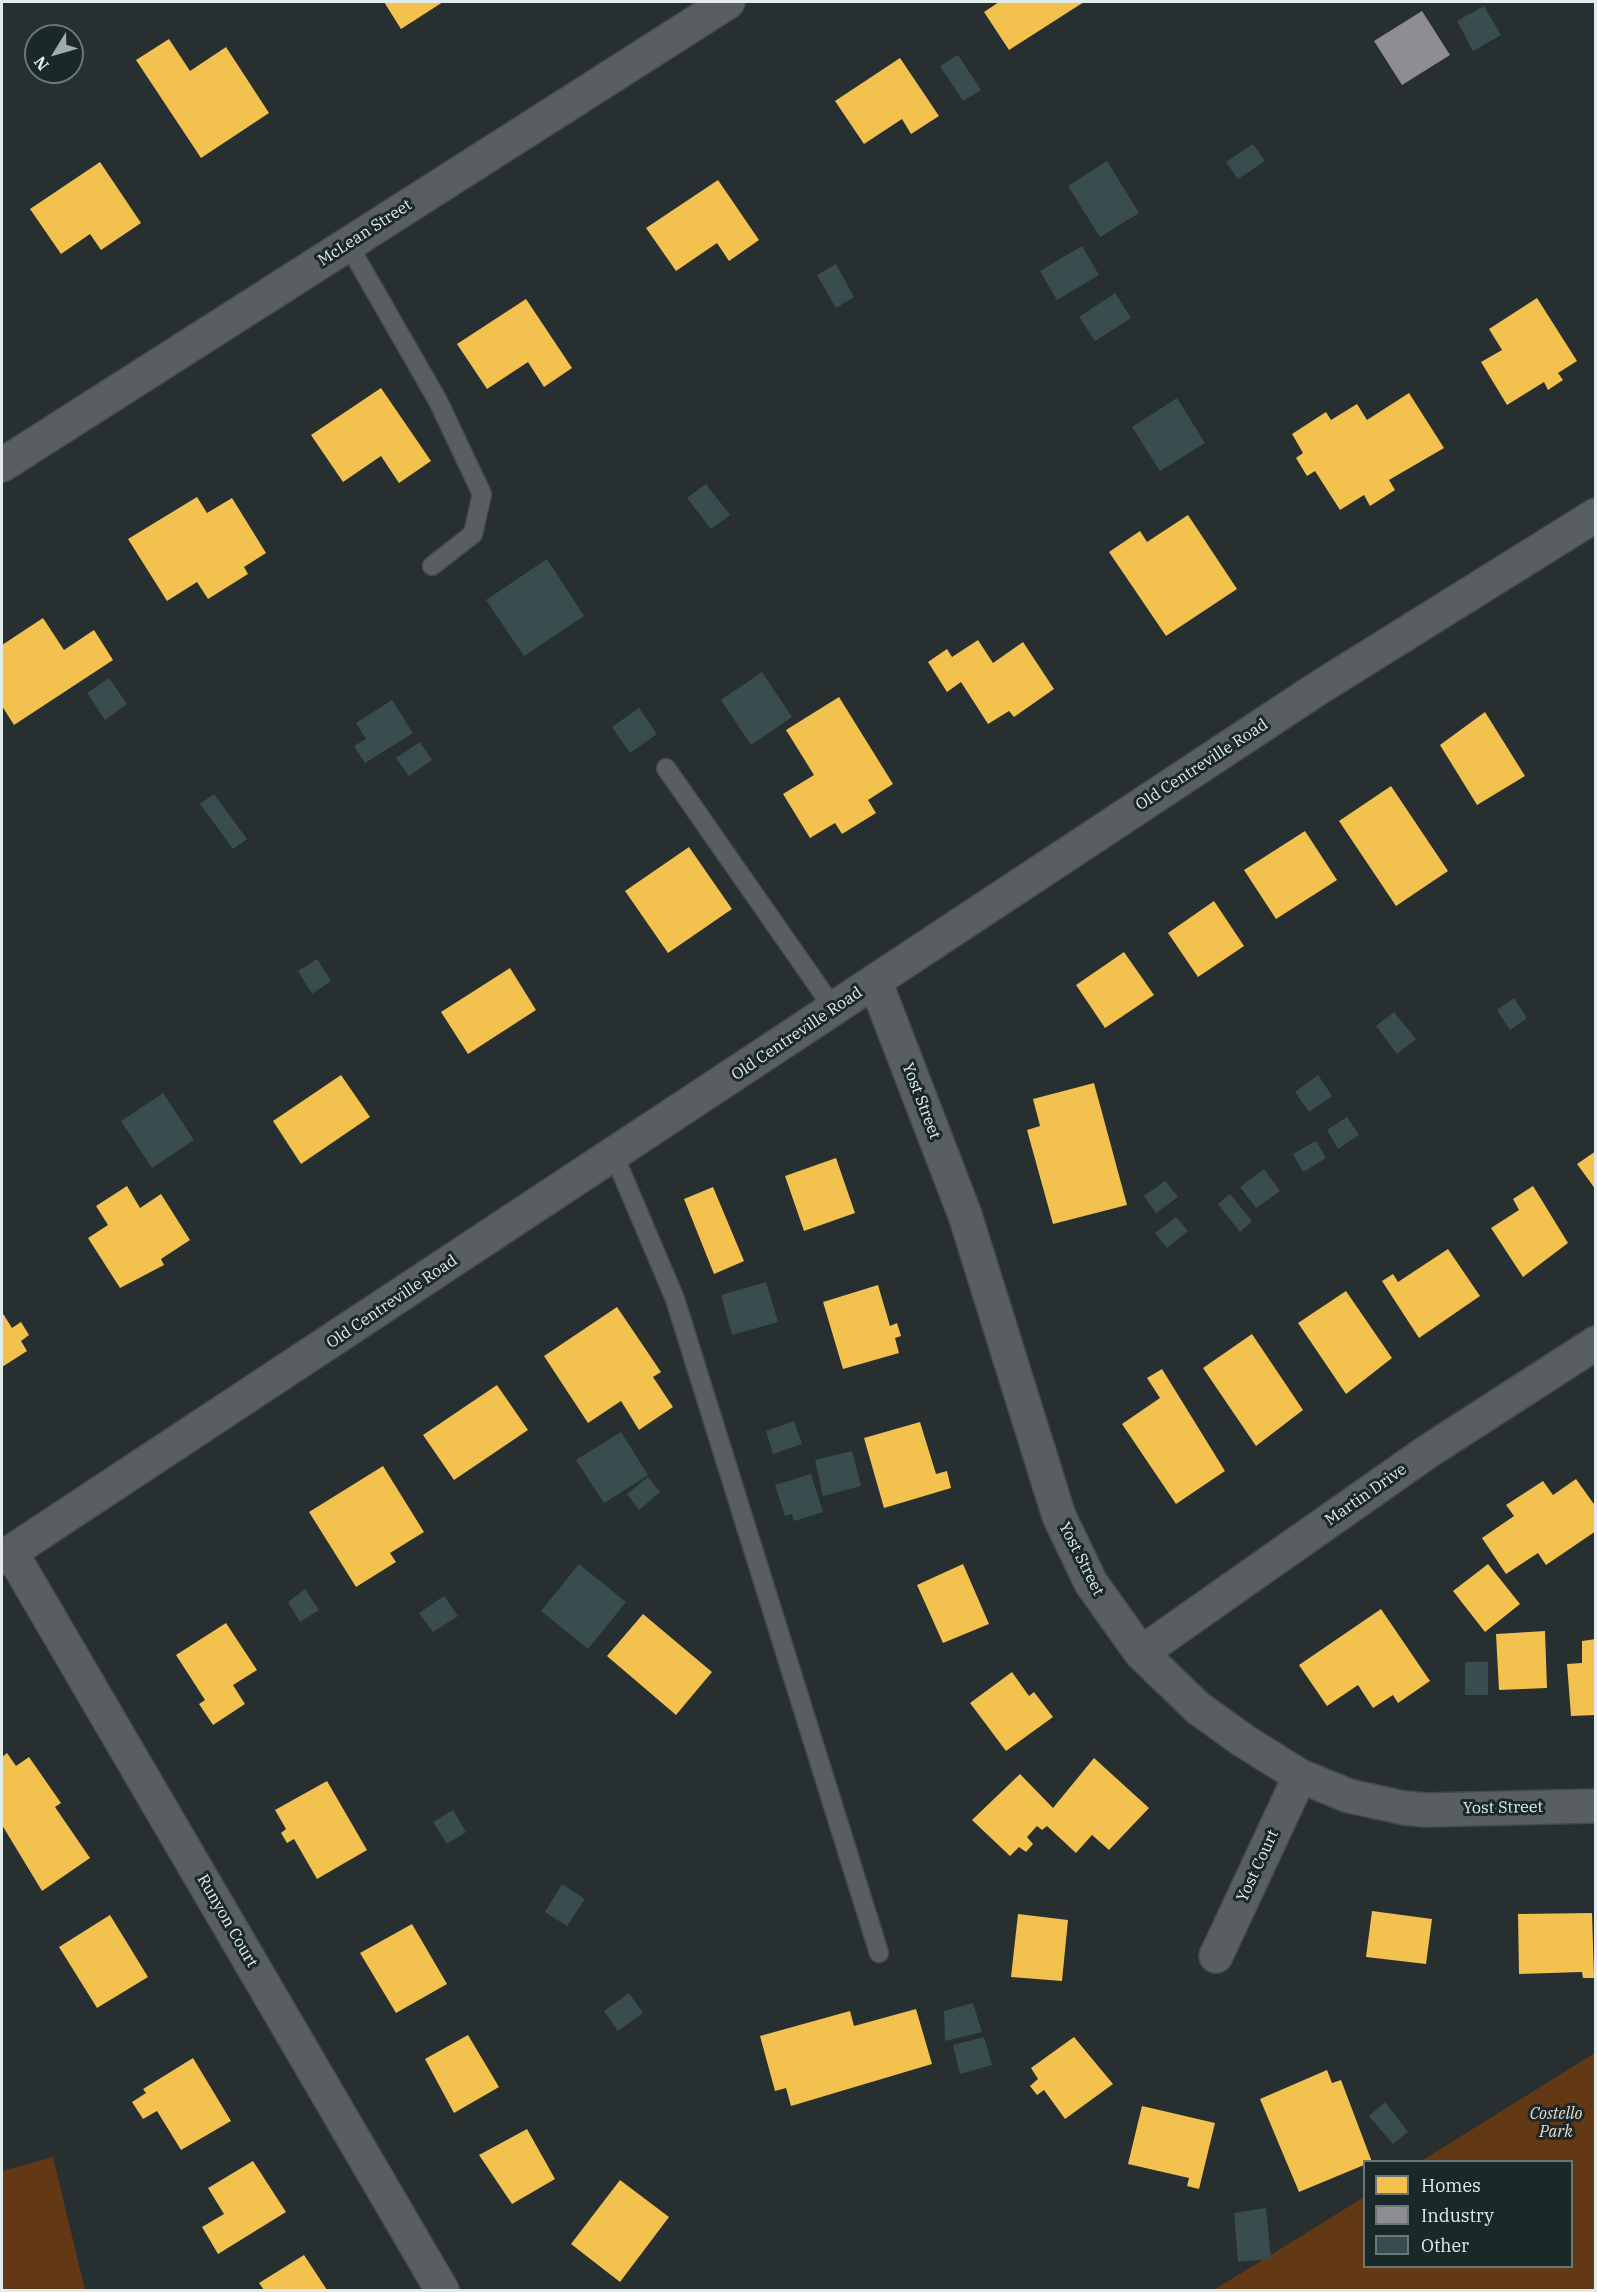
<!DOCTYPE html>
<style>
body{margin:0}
#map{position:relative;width:1597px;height:2292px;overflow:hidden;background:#282f30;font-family:"IBM Plex Serif",serif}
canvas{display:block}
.frame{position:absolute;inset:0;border:3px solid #e3ecec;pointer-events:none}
.legend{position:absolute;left:1363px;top:2160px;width:210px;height:108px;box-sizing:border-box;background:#1a2829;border:2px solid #6a7677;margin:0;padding:8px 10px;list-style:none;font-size:18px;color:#e3ecec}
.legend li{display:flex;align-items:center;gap:12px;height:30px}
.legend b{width:30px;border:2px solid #6a7677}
.north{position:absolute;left:24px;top:24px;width:60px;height:60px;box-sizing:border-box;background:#1a2829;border:2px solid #6a7677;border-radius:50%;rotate:233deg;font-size:16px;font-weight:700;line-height:24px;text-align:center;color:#e3ecec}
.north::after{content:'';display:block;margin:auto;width:21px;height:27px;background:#a2aaaa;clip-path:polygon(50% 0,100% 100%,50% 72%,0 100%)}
</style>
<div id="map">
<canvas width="1597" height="2292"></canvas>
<div class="frame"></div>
<ul class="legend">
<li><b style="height:16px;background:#f2c14e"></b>Homes</li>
<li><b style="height:16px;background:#8d8d92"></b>Industry</li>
<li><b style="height:16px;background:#394d4e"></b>Other</li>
</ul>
<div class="north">N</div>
</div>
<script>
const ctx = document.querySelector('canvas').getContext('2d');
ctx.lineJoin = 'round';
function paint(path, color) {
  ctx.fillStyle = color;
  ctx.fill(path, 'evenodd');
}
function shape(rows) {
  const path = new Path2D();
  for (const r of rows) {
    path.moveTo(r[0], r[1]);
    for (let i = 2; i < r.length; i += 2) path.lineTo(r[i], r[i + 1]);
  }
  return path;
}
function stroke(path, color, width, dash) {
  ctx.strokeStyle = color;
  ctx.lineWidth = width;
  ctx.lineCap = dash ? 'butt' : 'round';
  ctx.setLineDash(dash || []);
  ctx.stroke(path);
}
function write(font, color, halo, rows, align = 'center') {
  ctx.font = font + ' "IBM Plex Serif",serif';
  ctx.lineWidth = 6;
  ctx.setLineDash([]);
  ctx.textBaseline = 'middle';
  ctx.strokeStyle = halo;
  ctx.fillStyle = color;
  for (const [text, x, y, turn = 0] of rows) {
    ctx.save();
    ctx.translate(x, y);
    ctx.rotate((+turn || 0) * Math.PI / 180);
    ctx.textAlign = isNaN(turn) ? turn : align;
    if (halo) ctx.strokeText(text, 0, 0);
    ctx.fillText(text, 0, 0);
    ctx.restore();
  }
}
paint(shape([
 [1595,2053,1595,2290,1214,2290,1364,2197,1364,2266,1572,2266,1572,2162,1421,2161],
 [53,2157,85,2290,2,2290,2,2171]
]), '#623815');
paint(shape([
 [384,2,443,2,401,29],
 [999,2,1084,2,1009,50,984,12],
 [169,39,190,71,226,47,269,113,201,158,136,60],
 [900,58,939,116,911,134,902,119,864,144,835,101],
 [100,162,141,223,101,250,90,234,61,254,30,209],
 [718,180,759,240,729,261,717,243,676,271,646,228],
 [1537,298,1577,361,1558,373,1563,380,1548,390,1544,382,1507,405,1481,362,1502,350,1489,329],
 [526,299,572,368,544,387,528,362,487,389,457,344],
 [381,388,431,461,399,483,381,456,343,482,311,435],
 [1409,393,1444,448,1389,480,1395,490,1370,506,1364,495,1340,510,1315,471,1307,476,1296,458,1303,453,1292,434,1326,412,1331,420,1357,404,1367,420],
 [197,497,207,513,232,498,266,553,244,567,248,574,208,599,197,582,167,601,128,539],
 [1188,515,1237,589,1166,636,1109,552,1140,531,1147,542],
 [43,618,64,650,94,630,113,660,14,725,2,706,2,645],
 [978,640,993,663,1023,642,1054,689,1014,717,1009,711,988,724,961,682,947,692,928,662,947,649,952,657],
 [839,697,893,784,868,800,876,813,842,834,835,823,810,838,783,794,814,775,786,730],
 [1485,712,1525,776,1477,805,1440,745],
 [1391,786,1448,871,1396,906,1339,821],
 [1305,831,1337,880,1276,919,1244,870],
 [689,847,732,909,668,953,625,891],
 [1214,901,1244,946,1198,977,1168,933],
 [1124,952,1154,995,1105,1028,1076,985],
 [510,968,536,1010,468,1054,441,1012],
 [341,1075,370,1117,301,1164,273,1121],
 [1094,1083,1127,1205,1053,1224,1027,1130,1040,1126,1033,1099],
 [1596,1151,1596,1190,1577,1164],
 [836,1158,855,1213,804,1231,785,1176],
 [127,1186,140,1208,161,1194,190,1240,161,1259,164,1265,120,1288,88,1238,108,1225,96,1206],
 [1533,1186,1568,1243,1523,1277,1491,1228,1519,1210,1513,1199],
 [713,1187,744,1261,714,1274,684,1199],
 [1448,1249,1480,1296,1419,1338,1382,1281,1393,1274,1398,1282],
 [878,1285,890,1326,897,1323,901,1336,895,1338,899,1353,843,1369,823,1302],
 [1346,1291,1392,1358,1346,1394,1298,1323],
 [617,1307,661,1372,653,1377,673,1407,639,1430,621,1401,588,1423,544,1356],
 [2,1312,12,1328,21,1322,29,1335,21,1341,27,1351,2,1367],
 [1252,1334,1303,1410,1256,1446,1203,1368],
 [1162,1369,1225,1471,1176,1504,1122,1424,1160,1398,1147,1378],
 [497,1385,528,1430,454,1480,423,1435],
 [920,1422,936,1474,947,1471,951,1488,884,1508,864,1438],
 [383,1466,424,1532,390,1553,396,1562,356,1587,309,1512],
 [1576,1479,1596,1507,1596,1531,1546,1565,1538,1553,1506,1574,1482,1538,1514,1516,1506,1505,1543,1481,1553,1495],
 [963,1564,989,1624,943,1643,917,1585],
 [1488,1564,1520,1604,1485,1632,1453,1591],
 [1381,1609,1430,1681,1398,1703,1393,1695,1373,1708,1358,1685,1327,1706,1299,1665],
 [643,1614,712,1672,676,1715,607,1656],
 [226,1623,257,1670,233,1685,245,1704,213,1725,199,1704,205,1700,176,1655],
 [1545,1631,1547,1688,1499,1690,1496,1634],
 [1596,1639,1596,1715,1571,1716,1567,1664,1582,1663,1582,1641],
 [1012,1672,1029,1696,1034,1692,1053,1717,1006,1751,970,1703],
 [7,1753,16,1766,29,1757,61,1803,55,1807,90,1858,42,1891,2,1825,2,1757],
 [1094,1758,1149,1808,1109,1850,1092,1835,1076,1853,1047,1826,1042,1830,1037,1826,1027,1837,1033,1844,1026,1852,1019,1847,1010,1856,972,1820,1020,1774,1053,1808],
 [327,1781,367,1850,317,1879,294,1839,287,1843,281,1833,286,1829,275,1810],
 [1372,1911,1432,1919,1426,1964,1366,1957],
 [1592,1913,1594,1978,1583,1978,1582,1972,1519,1974,1518,1914],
 [1018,1914,1068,1920,1062,1981,1011,1977],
 [110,1915,148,1977,97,2008,59,1947],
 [412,1924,447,1984,396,2013,360,1953],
 [916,2009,932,2064,791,2106,786,2088,775,2091,760,2036,850,2011,854,2026],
 [468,2035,499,2087,454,2113,425,2059],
 [1074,2037,1113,2084,1065,2119,1044,2090,1037,2095,1030,2086,1038,2079,1031,2068],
 [193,2058,231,2121,181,2150,157,2111,143,2119,132,2102,146,2093,143,2089],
 [1327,2070,1332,2083,1341,2080,1372,2162,1364,2162,1364,2165,1299,2192,1260,2099],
 [1142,2106,1215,2123,1199,2189,1187,2186,1189,2178,1128,2164],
 [527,2129,555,2179,512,2204,479,2155],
 [253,2161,286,2212,218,2254,202,2227,224,2214,208,2188],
 [620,2180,669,2217,620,2282,571,2244],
 [304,2255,327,2290,264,2290,259,2283]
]), '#f2c14e');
paint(shape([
 [1422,11,1450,55,1402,85,1374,41]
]), '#8d8d92');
paint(shape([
 [1484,6,1501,35,1473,51,1457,21],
 [958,55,981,90,963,101,940,66],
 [1253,144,1265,161,1238,179,1226,162],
 [1107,161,1139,213,1100,237,1068,186],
 [1082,246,1099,275,1057,300,1040,271],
 [836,264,854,297,836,308,817,275],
 [1115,293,1131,318,1095,341,1079,317],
 [1177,398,1205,443,1160,471,1132,427],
 [706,484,730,515,711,529,687,498],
 [547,559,584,616,524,656,486,600],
 [762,672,792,717,751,745,721,700],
 [109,678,127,704,105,720,87,693],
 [392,700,413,733,365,763,354,746,366,739,356,723],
 [639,708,657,734,630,753,612,727],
 [420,742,432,760,409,776,396,758],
 [214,794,247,839,233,849,200,804],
 [317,959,331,981,312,994,298,971],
 [1514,998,1527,1018,1510,1030,1497,1010],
 [1394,1012,1416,1039,1397,1054,1376,1026],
 [1318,1075,1332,1096,1309,1112,1295,1092],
 [163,1093,194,1140,152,1168,121,1121],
 [1347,1117,1359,1135,1338,1149,1327,1130],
 [1316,1141,1326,1158,1303,1172,1293,1154],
 [1264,1169,1280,1191,1256,1208,1240,1187],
 [1165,1181,1178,1197,1156,1213,1144,1196],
 [1230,1194,1252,1221,1240,1232,1218,1204],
 [1176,1217,1188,1231,1167,1248,1155,1233],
 [766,1282,778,1322,732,1335,721,1295],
 [794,1421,802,1444,773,1454,766,1431],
 [621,1432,648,1475,604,1503,576,1460],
 [852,1451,861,1486,823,1496,815,1460],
 [811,1474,823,1512,794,1521,792,1514,785,1516,775,1485],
 [648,1477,660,1492,639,1510,627,1494],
 [579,1564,626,1602,588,1649,541,1611],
 [305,1589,319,1610,300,1622,288,1602],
 [444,1596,458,1616,433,1632,419,1613],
 [1465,1662,1488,1662,1488,1695,1465,1695],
 [453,1810,466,1832,447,1844,433,1822],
 [562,1884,585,1899,567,1926,545,1912],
 [629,1993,643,2013,618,2031,604,2011],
 [973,2003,982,2032,945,2041,944,2011],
 [984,2037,992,2065,960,2074,953,2045],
 [1385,2102,1408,2132,1393,2144,1369,2116],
 [1266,2208,1271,2259,1238,2262,1234,2213]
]), '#394d4e');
const lane = shape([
 [348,244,438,401,482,494,473,534,432,566],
 [666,768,834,1009],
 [614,1155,675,1299,879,1953]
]);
const street = shape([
 [2,465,728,2],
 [875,981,965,1215,1059,1516,1091,1583,1141,1653,1198,1708,1244,1741,1300,1776,1349,1796,1404,1808,1426,1810,1596,1806],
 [11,1552,442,2290],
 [1141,1653,1427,1452,1596,1343],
 [1216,1956,1300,1776]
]);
const secondary = shape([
 [2,1558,1317,689,1596,515]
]);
stroke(lane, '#434a4a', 21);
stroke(street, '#434a4a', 36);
stroke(secondary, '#434a4a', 36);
stroke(lane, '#595f60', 18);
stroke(street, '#595f60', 33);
stroke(secondary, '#595f60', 33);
write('16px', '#e3ecec', '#1a2829', [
 ["McLean Street",365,233,-33],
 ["Old Centreville Road",1202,765,-33],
 ["Old Centreville Road",797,1034,-34],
 ["Yost Street",921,1101,69],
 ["Old Centreville Road",392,1302,-34],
 ["Martin Drive",1366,1495,-35],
 ["Yost Street",1081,1559,63],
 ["Yost Street",1503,1808,-1],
 ["Yost Court",1258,1866,-65],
 ["Runyon Court",227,1921,60]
]);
write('italic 16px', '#f1dbcd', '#1a2829', [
 ["Costello",1556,2114],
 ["Park",1556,2132]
]);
</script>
